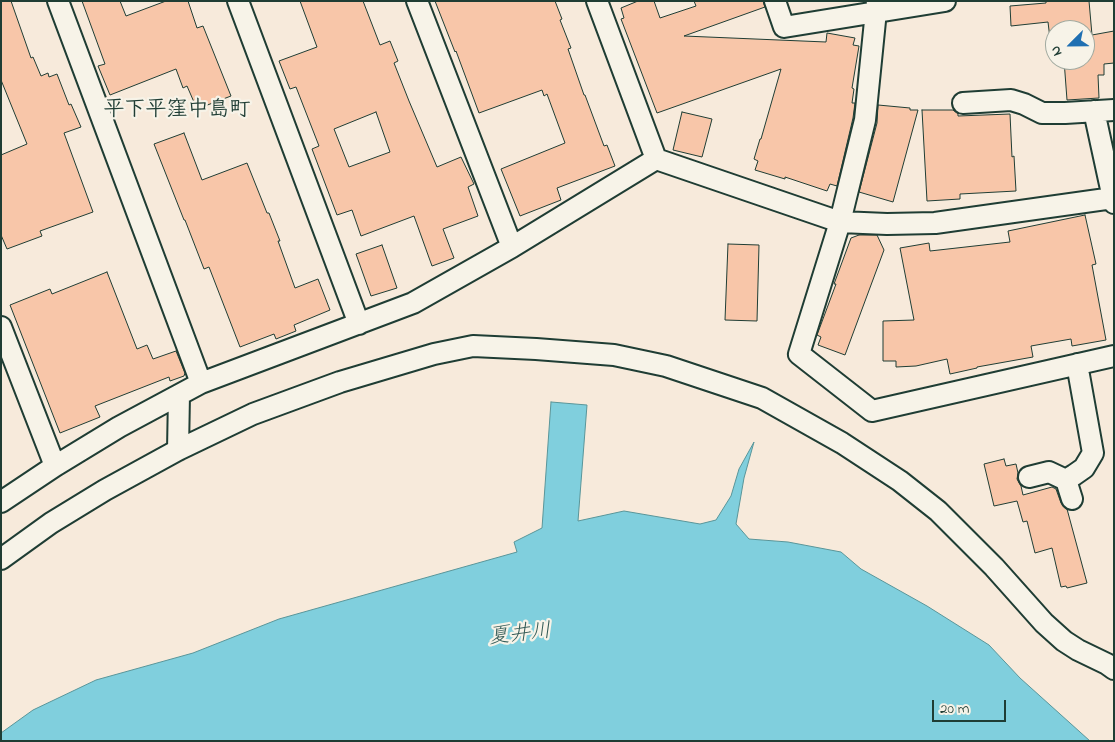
<!DOCTYPE html>
<meta charset="utf-8">
<style>
body{margin:0}
#map{position:relative;width:1115px;height:742px;overflow:hidden;background:#f7eadb;font-family:"Indie Flower",sans-serif}
canvas{display:block}
.frame{position:absolute;inset:0;border:2px solid #1f3d34;pointer-events:none}
.north{position:absolute;left:1045px;top:20px;width:50px;height:50px;box-sizing:border-box;background:#f7f3e8;border:1px solid #a1aaa0;border-radius:50%;rotate:247deg;font-size:14px;font-weight:700;line-height:20px;text-align:center;color:#1f3d34}
.north::after{content:'';display:block;margin:auto;width:18px;height:22px;background:#1f6fb2;clip-path:polygon(50% 0,100% 100%,50% 72%,0 100%)}
.scale{position:absolute;left:932px;top:700px;width:74px;height:22px;box-sizing:border-box;border:2px solid #1f3d34;border-top:0;padding-left:6px;font-size:15px;line-height:18px;white-space:nowrap;color:#1f3d34;-webkit-text-stroke:4px #f7f3e8;paint-order:stroke}
</style>
<div id="map">
<canvas width="1115" height="742"></canvas>
<div class="frame"></div>
<div class="north">N</div>
<div class="scale">20 m</div>
</div>
<script>
const ctx = document.querySelector('canvas').getContext('2d');
ctx.lineJoin = 'round';
function paint(path, color) {
  ctx.fillStyle = color;
  ctx.fill(path, 'evenodd');
}
function shape(rows) {
  const path = new Path2D();
  for (const r of rows) {
    path.moveTo(r[0], r[1]);
    for (let i = 2; i < r.length; i += 2) path.lineTo(r[i], r[i + 1]);
  }
  return path;
}
function stroke(path, color, width, dash) {
  ctx.strokeStyle = color;
  ctx.lineWidth = width;
  ctx.lineCap = dash ? 'butt' : 'round';
  ctx.setLineDash(dash || []);
  ctx.stroke(path);
}
function write(font, color, halo, rows, align = 'center') {
  ctx.font = font + ' "Indie Flower","Klee One",sans-serif';
  ctx.lineWidth = 4.5;
  ctx.setLineDash([]);
  ctx.textBaseline = 'middle';
  ctx.strokeStyle = halo;
  ctx.fillStyle = color;
  for (const [text, x, y, turn = 0] of rows) {
    ctx.save();
    ctx.translate(x, y);
    ctx.rotate((+turn || 0) * Math.PI / 180);
    ctx.textAlign = isNaN(turn) ? turn : align;
    if (halo) ctx.strokeText(text, 0, 0);
    ctx.fillText(text, 0, 0);
    ctx.restore();
  }
}
const water = shape([
 [551,402,587,405,578,521,624,511,700,524,716,520,731,496,739,469,754,442,744,478,736,524,749,539,788,542,841,552,861,569,927,606,989,645,1020,678,1090,741,1,741,1,733,33,710,96,680,193,653,279,619,517,552,514,542,542,528,551,402]
]);
paint(water, '#80cfdd');
stroke(water, '#599599', 1);
const building = shape([
 [1,1,11,1,31,58,33,57,41,76,48,73,49,77,57,74,69,105,71,104,81,127,64,133,93,212,40,231,42,236,7,249,1,235,1,155,27,144,1,80,1,1],
 [82,1,120,1,126,16,166,1,188,1,197,28,203,26,231,96,197,109,187,86,183,88,176,69,110,95,98,66,105,64,82,1],
 [300,1,363,1,380,45,390,41,398,61,394,63,409,101,437,167,461,157,474,184,468,187,478,216,443,229,454,258,432,266,414,216,361,236,352,210,337,215,312,149,319,146,296,87,290,89,279,61,317,47,300,1],
 [376,112,390,152,349,167,334,129,376,112],
 [435,1,555,1,562,19,560,20,571,48,568,49,584,95,585,95,604,146,607,145,615,166,557,188,561,200,520,216,501,169,565,143,547,94,544,96,542,90,479,113,456,51,455,52,435,1],
 [638,1,654,1,660,18,696,6,694,1,763,1,765,7,684,36,826,42,827,33,855,38,853,45,859,46,852,88,854,89,852,103,855,103,853,118,837,186,830,184,827,191,785,177,785,179,755,170,758,161,754,159,760,139,761,139,781,69,657,113,621,19,624,18,621,8,638,1],
 [1046,1,1089,1,1092,35,1114,31,1114,63,1104,64,1104,75,1098,75,1099,98,1067,100,1064,60,1085,60,1085,30,1055,30,1055,47,1051,47,1048,22,1011,26,1010,6,1046,3,1046,1],
 [878,105,910,108,910,110,918,110,893,202,859,192,877,123,878,105],
 [922,110,953,110,958,114,958,116,1010,114,1012,157,1014,156,1016,191,960,194,960,199,927,201,922,110],
 [682,112,712,119,702,157,673,150,682,112],
 [184,133,202,180,247,163,267,213,269,213,280,241,278,241,295,288,318,279,330,310,294,325,296,331,276,339,274,334,240,347,209,267,204,269,185,220,184,220,154,144,184,133],
 [1085,215,1096,264,1092,265,1106,340,1072,346,1071,339,1031,346,1033,357,977,367,977,368,950,374,947,359,916,366,896,367,896,361,883,361,883,321,914,320,900,248,929,243,930,251,1010,242,1008,231,1085,215],
 [859,235,877,235,884,250,845,355,818,345,821,337,817,335,836,284,834,284,851,238,859,235],
 [728,244,759,245,757,321,725,320,728,244],
 [382,245,397,288,371,296,356,254,382,245],
 [107,272,137,349,147,345,153,359,176,351,185,373,184,376,170,381,169,377,95,406,100,417,60,433,10,305,50,289,52,294,107,272],
 [1004,459,1006,466,1016,464,1018,473,1017,479,1021,486,1023,495,1052,487,1056,489,1061,503,1064,507,1067,509,1087,583,1067,588,1066,586,1061,587,1052,548,1035,553,1027,521,1023,522,1017,501,994,506,984,464,1004,459]
]);
paint(building, '#f8c6a9');
stroke(building, '#1f3d34', 1);
const minor = shape([
 [58,1,201,383],
 [238,1,359,324],
 [417,1,512,247],
 [597,1,656,159],
 [775,1,784,27,945,1],
 [877,1,865,120,840,222,799,354,872,411,1114,356],
 [963,103,1011,100,1024,104,1042,113,1065,113,1114,110],
 [1094,111,1114,203],
 [656,159,840,222,887,224,935,223,1113,198],
 [1,327,55,466],
 [178,450,179,395],
 [1029,477,1049,472,1066,480,1072,499],
 [1066,480,1074,475,1084,468,1093,453,1077,364],
 [1,502,55,466,119,427,201,383,413,303,512,247,656,159],
 [1,559,51,523,105,490,178,450,253,414,340,382,434,354,473,346,536,349,614,355,666,366,762,398,842,443,900,481,938,511,994,567,1044,623,1064,641,1078,650,1107,664,1114,669]
]);
stroke(minor, '#1f3d34', 24);
stroke(minor, '#f7f3e8', 20);
write('bold 21px', '#1f3d34', '#f7f3e8', [
 ["平下平窪中島町",177,112]
]);
write('italic 21px', '#325a56', '#f7f3e8', [
 ["夏井川",520,636,-6]
]);
</script>
